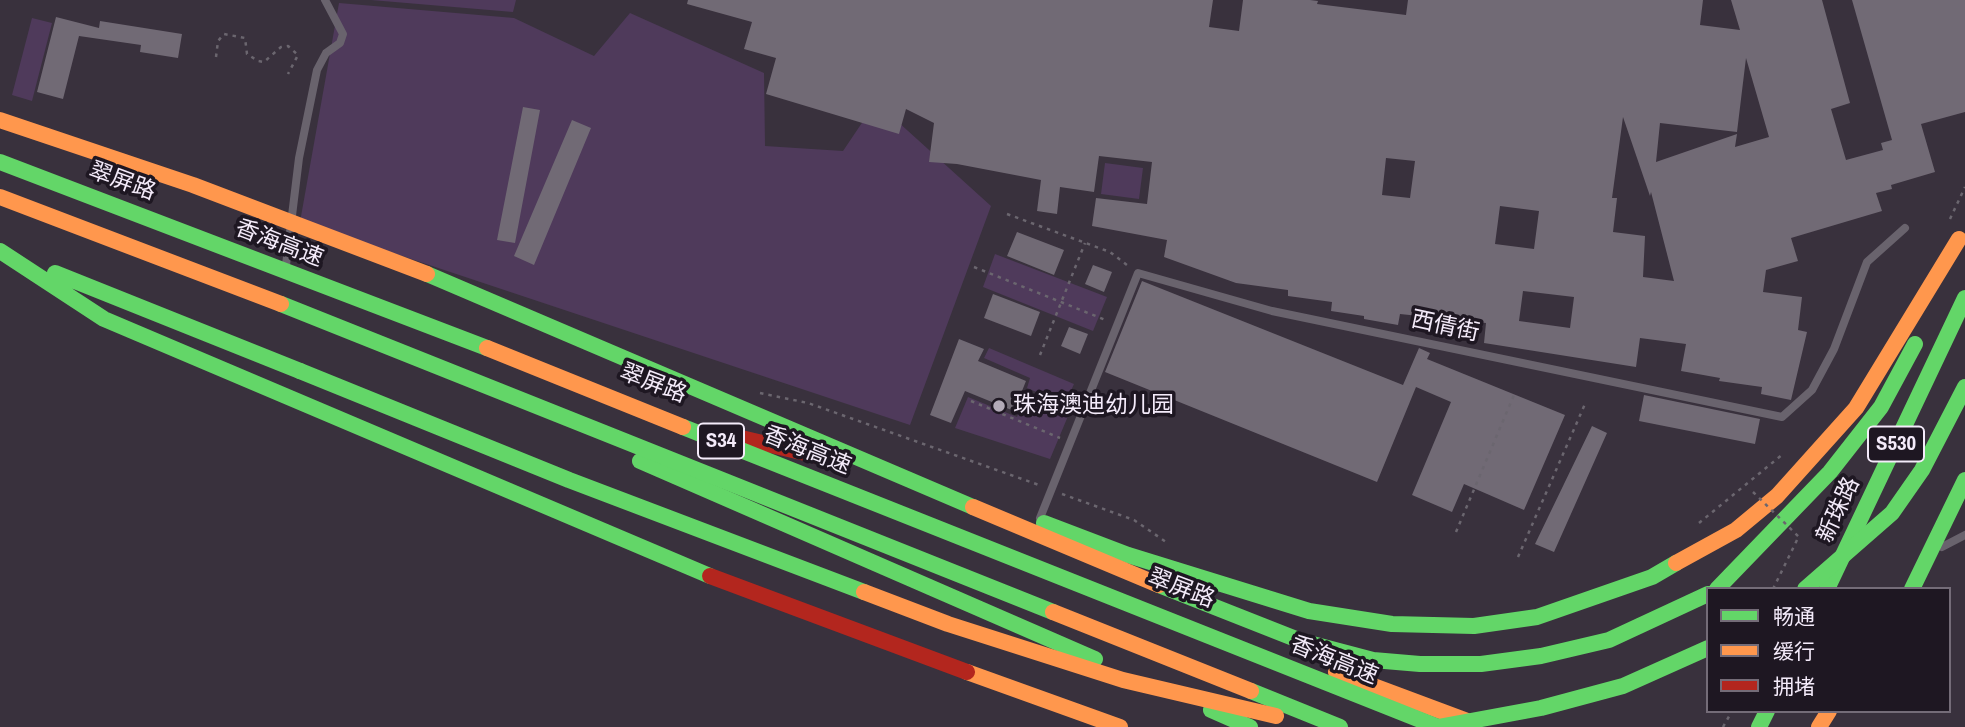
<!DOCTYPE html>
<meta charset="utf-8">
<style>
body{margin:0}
#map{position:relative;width:1965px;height:727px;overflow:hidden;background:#39313d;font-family:"Archivo Narrow","Noto Sans SC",sans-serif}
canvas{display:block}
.legend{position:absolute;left:1706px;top:587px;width:245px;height:126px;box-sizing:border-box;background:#1e1722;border:2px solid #746c78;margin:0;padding:9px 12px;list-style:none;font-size:21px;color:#f4ebfa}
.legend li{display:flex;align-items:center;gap:14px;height:35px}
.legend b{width:35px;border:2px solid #746c78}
</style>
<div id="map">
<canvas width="1965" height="727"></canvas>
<ul class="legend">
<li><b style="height:9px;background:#63d668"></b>畅通</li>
<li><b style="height:9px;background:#ff974d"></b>缓行</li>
<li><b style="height:9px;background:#b3261e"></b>拥堵</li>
</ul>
</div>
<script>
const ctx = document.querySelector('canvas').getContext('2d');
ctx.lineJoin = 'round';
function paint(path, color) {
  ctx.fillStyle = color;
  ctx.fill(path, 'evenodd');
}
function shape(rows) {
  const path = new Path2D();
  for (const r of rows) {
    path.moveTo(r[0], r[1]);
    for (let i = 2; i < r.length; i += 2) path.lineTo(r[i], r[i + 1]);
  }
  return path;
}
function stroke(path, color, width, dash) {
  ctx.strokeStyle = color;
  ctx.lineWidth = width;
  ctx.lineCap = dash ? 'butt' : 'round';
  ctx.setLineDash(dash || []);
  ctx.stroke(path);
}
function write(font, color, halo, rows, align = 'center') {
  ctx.font = font + ' "Archivo Narrow","Noto Sans SC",sans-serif';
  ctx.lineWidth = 7;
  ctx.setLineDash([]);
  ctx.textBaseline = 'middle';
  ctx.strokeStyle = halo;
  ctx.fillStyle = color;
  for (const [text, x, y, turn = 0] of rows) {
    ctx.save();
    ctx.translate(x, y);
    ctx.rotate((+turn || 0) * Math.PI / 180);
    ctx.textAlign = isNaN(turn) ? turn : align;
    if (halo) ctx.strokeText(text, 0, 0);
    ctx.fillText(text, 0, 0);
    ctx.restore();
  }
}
paint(shape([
 [371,0,516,0,513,12],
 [339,3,514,18,594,56,630,13,764,73,765,146,843,151,876,102,991,206,910,425,300,222],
 [32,18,52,23,32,101,12,95],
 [1105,163,1143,168,1139,199,1101,194],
 [995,254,1107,297,1093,331,983,287],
 [989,348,1074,384,1065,404,1027,388,1030,378,984,358],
 [1027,392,1071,409,1050,459,955,428,968,397,1017,417]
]), '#4f3a5b');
paint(shape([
 [688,0,1213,0,1209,27,1239,31,1243,0,1310,0,1318,1,1317,4,1406,15,1408,0,1703,0,1700,25,1740,30,1731,0,1822,0,1850,103,1831,109,1846,160,1883,150,1881,143,1892,140,1852,0,1965,0,1965,112,1921,124,1935,172,1891,185,1892,189,1876,193,1882,211,1791,238,1798,261,1766,270,1763,292,1802,297,1798,330,1807,332,1791,400,1761,394,1762,387,1719,381,1720,378,1681,371,1686,344,1640,338,1636,367,1484,343,1486,323,1400,314,1398,325,1364,319,1364,316,1331,311,1332,302,1288,296,1288,290,1236,283,1164,257,1167,240,1092,226,1096,198,1147,204,1152,162,1099,156,1094,192,1060,187,1057,214,1037,211,1041,180,957,164,929,162,934,123,906,109,899,134,766,94,776,58,744,49,752,22,687,4],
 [1746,58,1769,137,1735,147,1737,134,1656,162,1660,123,1737,132],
 [1623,117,1650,196,1651,192,1674,281,1643,277,1645,236,1613,232,1617,198,1612,198],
 [1386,158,1415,161,1410,198,1382,195],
 [1500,206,1539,211,1534,249,1495,244],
 [1523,291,1574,297,1570,328,1519,321],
 [56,17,99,28,100,21,182,34,178,58,140,52,141,45,79,36,63,99,37,92],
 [523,107,540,110,515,243,497,240],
 [572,120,591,128,534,265,514,256],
 [1017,232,1064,250,1054,275,1007,256],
 [1093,265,1112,272,1104,292,1085,284],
 [1142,281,1403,385,1419,348,1430,353,1427,359,1565,415,1524,510,1464,484,1452,512,1412,495,1451,402,1416,387,1377,482,1105,372],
 [993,294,1040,312,1031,336,984,318],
 [1069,327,1088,334,1080,354,1061,346],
 [959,339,984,349,978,361,1026,381,1014,411,965,391,951,423,930,415],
 [1644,395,1760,419,1755,444,1639,421],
 [1592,426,1607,433,1554,552,1535,544]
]), '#716a75');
stroke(shape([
 [216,57,218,41,224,34,245,38,247,54,258,61,264,62,281,47,288,46,298,55,288,74],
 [1007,214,1110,252,1127,265],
 [1950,219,1965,187],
 [974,267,1108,321],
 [1040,355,1085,243],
 [760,393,808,403,1039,485],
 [971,401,1060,438],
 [1062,494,1134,520,1169,544],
 [1699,523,1783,454],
 [1456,532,1514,395],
 [1518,557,1585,404],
 [1773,589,1798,538],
 [1723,727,1732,711]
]), '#6b666f', 2.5, [3.5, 5]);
stroke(shape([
 [286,265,299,158,317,70,326,53,340,43,343,34,325,0],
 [1040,518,1138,273,1272,311,1782,417,1812,390,1834,349,1867,262,1905,228],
 [1942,547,1965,535]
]), '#69636d', 8);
stroke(shape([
 [0,251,104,319,710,576],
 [55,273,300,371],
 [640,461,1095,659],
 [1044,523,1128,555,1309,611,1392,624,1474,626,1537,617,1652,577,1676,563],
 [1159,585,1301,641,1373,660,1420,664,1481,664,1541,656,1609,640,1708,594],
 [1717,589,1830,472,1881,407,1915,344],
 [1827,589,1965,298],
 [1912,589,1965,480],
 [1211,710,1250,727],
 [1759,727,1767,711]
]), '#63d668', 16);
stroke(shape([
 [1676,563,1736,530,1777,496,1856,408,1959,239],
 [967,672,1120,727],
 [1336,672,1470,722],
 [1819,727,1829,711]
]), '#ff974d', 16);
stroke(shape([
 [737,437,835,460],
 [710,576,967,672]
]), '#b3261e', 16);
stroke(shape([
 [1753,492,1799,537]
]), '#6b666f', 2.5, [3.5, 5]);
stroke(shape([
 [0,162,487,348],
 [427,274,973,507],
 [281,304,1053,612],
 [300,371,569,480,864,592],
 [683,427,1438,727],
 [1805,589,1892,513,1922,470,1965,387],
 [1251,691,1340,727],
 [1438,727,1541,708,1623,686,1708,648]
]), '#63d668', 16);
stroke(shape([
 [0,120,193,185,427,274],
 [0,197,281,304],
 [487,348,683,427],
 [973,507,1159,585],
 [864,592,948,624,1123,680,1276,716],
 [1053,612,1251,691]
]), '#ff974d', 16);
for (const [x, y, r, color] of [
 [999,406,7,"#b3aab8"]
]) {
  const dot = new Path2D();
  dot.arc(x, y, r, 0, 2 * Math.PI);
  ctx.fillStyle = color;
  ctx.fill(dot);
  stroke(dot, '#1e1722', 2.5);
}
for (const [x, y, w] of [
 [721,441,46],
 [1896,444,56]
]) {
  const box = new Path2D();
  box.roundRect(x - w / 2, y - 17.5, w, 35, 5);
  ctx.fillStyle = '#1e1722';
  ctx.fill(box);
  stroke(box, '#f4ebfa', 2);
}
write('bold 21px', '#f4ebfa', null, [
 ["S34",721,441],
 ["S530",1896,444]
]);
write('23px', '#f4ebfa', '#1e1722', [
 ["翠屏路",122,182,20],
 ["香海高速",279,244,21],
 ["西倩街",1445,327,12],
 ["翠屏路",653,384,21],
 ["香海高速",807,451,22],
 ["新珠路",1839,510,-65],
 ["翠屏路",1181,589,21],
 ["香海高速",1334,661,22]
]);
write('23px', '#f4ebfa', '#1e1722', [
 ["珠海澳迪幼儿园",1013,406]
], 'left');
</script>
